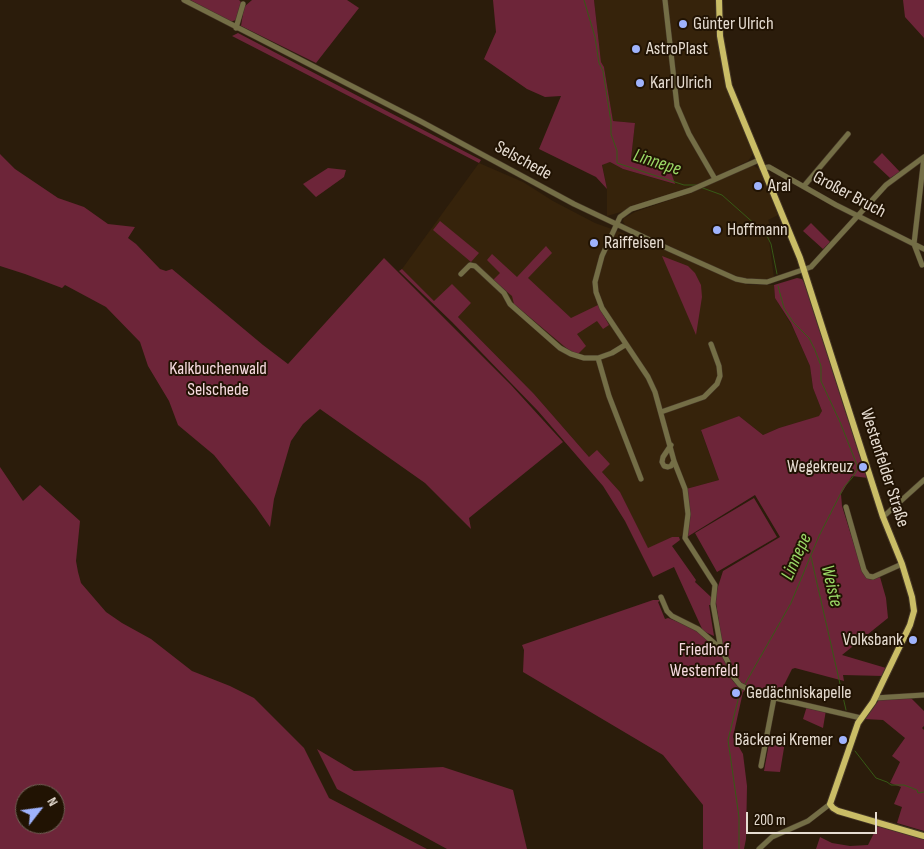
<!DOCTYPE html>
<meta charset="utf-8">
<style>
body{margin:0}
#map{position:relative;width:924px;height:849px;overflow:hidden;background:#2b1c0b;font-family:"Sofia Sans Condensed",sans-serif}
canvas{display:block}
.north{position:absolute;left:15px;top:784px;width:50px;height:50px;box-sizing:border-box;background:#211303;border:1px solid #706355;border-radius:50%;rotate:60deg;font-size:14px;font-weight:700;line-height:20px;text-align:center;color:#e6dcd1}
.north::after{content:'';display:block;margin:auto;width:18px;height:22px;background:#9fb3fd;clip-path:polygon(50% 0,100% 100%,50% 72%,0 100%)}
.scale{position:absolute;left:746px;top:812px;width:131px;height:22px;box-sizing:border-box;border:2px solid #e6dcd1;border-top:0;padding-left:6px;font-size:15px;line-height:18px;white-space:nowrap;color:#e6dcd1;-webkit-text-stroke:4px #211303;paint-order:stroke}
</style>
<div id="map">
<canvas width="924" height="849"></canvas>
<div class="north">N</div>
<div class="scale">200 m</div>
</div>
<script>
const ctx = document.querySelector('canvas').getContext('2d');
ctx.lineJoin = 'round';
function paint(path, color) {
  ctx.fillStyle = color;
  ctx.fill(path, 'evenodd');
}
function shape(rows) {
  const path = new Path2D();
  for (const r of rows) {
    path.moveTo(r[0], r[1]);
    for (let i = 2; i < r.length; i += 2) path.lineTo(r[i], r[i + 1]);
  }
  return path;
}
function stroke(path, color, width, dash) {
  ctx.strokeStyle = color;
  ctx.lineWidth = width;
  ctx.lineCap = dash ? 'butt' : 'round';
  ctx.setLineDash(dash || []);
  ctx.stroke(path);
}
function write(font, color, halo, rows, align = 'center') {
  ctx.font = font + ' "Sofia Sans Condensed",sans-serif';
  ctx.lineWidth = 4;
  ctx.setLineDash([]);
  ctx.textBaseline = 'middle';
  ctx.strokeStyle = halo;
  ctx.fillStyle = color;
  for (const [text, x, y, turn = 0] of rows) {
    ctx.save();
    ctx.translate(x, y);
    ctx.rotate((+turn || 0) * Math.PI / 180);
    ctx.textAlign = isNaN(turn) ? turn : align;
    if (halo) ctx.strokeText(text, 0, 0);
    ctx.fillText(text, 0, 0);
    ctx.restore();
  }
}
paint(shape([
 [594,0,715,0,715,23,725,85,753,154,748,161,672,197,607,216,607,189,602,164,610,162,623,169,674,184,671,172,631,160,635,123,613,121,604,67,601,62],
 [479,163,523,182,553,201,595,223,645,241,734,280,749,285,774,285,775,298,792,326,810,366,813,388,822,411,820,416,779,428,763,435,739,416,701,431,719,480,686,489,687,513,683,535,679,537,672,537,648,549,620,492,602,472,610,464,589,457,534,394,458,317,471,303,434,301,402,269],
 [753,165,760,170,778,215,768,220,774,235,769,240,774,278,758,280,744,279,718,269,625,225,623,221,624,218,635,212,687,194]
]), '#36230b');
paint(shape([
 [190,0,239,0,242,3,236,20,230,22],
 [252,0,347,0,359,8,316,63,241,26,244,7],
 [493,0,594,0,601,62,604,67,613,121,635,123,631,159,671,172,675,184,623,169,610,162,602,165,607,189,596,177,539,149,561,96,545,97,527,89,484,59,496,32],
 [903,0,924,0,924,38,905,17],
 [238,33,358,96,481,160,479,163,232,36],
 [882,153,900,172,890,178,873,162],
 [0,154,15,169,58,198,84,207,108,224,135,227,128,238,136,244,160,269,166,271,172,269,263,345,288,364,384,258,511,385,563,442,469,518,471,529,425,483,320,409,303,424,291,441,274,499,270,527,256,507,214,455,178,425,169,401,148,366,140,342,106,307,65,285,62,288,25,274,0,266],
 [328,168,346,170,344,177,316,197,303,184],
 [440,221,479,253,471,262,433,230],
 [811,223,830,242,823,249,803,231],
 [546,246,552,253,528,278,571,318,598,305,609,325,603,329,597,321,577,334,586,346,578,354,571,352,514,304,512,296,493,280,500,273,487,260,492,254,517,277],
 [662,256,688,266,695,273,701,285,702,297,696,335],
 [402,269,434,301,452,284,471,303,458,317,534,394,589,457,597,450,610,464,602,472,620,492,648,548,672,537,679,537,680,540,672,546,696,580,695,582,711,597,713,605,709,605,714,636,703,631,674,567,653,577,625,521,603,486,538,411,452,322,399,271],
 [797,278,802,279,807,287,841,398,868,478,852,476,841,494,842,506,863,573,873,579,880,577,886,598,888,618,842,655,886,668,883,676,843,675,844,681,795,668,792,669,778,697,748,688,736,680,723,650,715,596,723,571,780,537,755,495,687,537,686,489,719,480,701,430,739,416,763,435,779,428,819,416,822,411,813,388,810,366,791,323,775,298,774,285],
 [0,467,23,501,40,485,80,521,76,561,78,572,81,583,106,612,122,623,151,639,192,671,230,686,254,698,304,748,329,798,427,849,0,849],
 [25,794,55,794,55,824,25,824],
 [754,498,777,537,717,572,695,533],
 [653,600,661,600,658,602,665,619,668,618,692,627,711,640,723,655,733,681,746,690,743,692,733,737,743,754,747,786,746,839,744,849,703,849,703,805,663,755,523,672,524,650,522,645],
 [910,697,924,711,924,726,922,728,924,730,924,831,897,823,902,807,894,804,901,787,890,783,900,762,892,756,905,738,883,720,864,719,879,700],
 [807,706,826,710,823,728,803,719],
 [770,738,785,742,780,772,764,771],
 [317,749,354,771,443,767,513,790,527,849,447,849,337,789],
 [878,825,924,839,924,849,816,849,820,837,832,843,850,846,868,845]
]), '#6d2539');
stroke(shape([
 [584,0,595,37,599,63,603,71,611,122,611,134,617,151,617,163,684,185,697,185],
 [700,187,722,195,766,234,771,244,777,274],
 [811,557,846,710],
 [745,684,791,603,819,536,844,487,852,478,857,470,857,465,840,422,821,381,821,366,815,350,809,338,793,322,784,308,778,286],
 [855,751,876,778,887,782,891,785,904,785,917,790,918,793,924,792],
 [739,849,739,817,728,740,739,696,743,688]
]), '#375a16', 1);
const minor = shape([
 [184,0,420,121,574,204,669,249,736,279,746,281,767,282,811,267,886,185,924,157],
 [665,0,677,106,689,134,715,179],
 [236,28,243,4],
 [762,168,769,167,836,205,924,249],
 [804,186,848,134],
 [922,265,914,244,924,157],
 [461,274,470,265,475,266,504,293,510,304,560,348,571,354,584,358,598,358,612,353,625,345],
 [598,358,609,396,641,479],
 [661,412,704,397,717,384,720,376,719,366,711,344],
 [671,445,663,457,662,462,664,466,668,467,671,466,674,461],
 [846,507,864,570,868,576,873,577,902,564],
 [883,517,924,480],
 [661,597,667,611,672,616,698,629,721,649,728,662,731,674,740,685,758,694,861,718],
 [721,649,713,604,715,585,685,538,688,514,685,489,674,461,655,392,648,377,602,308,596,292,595,282,602,256,620,217,631,209,691,190,759,160],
 [875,698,924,695],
 [761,766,774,698],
 [759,849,772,837,808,821,830,804]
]);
const major = shape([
 [719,0,720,36,729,86,800,258,883,517,902,564,912,597,914,611,910,625,873,702,858,723,830,804,833,808,838,811,924,836]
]);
stroke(minor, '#453727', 6);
stroke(major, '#453727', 8);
stroke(minor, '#746e46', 5);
stroke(major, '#cabd66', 6);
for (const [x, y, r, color] of [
 [683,24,5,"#9fb3fd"],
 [636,49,5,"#9fb3fd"],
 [640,83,5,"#9fb3fd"],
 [758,186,5,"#9fb3fd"],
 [717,230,5,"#9fb3fd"],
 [594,243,5,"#9fb3fd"],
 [863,467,5,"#9fb3fd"],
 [913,640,5,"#9fb3fd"],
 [736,693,5,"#9fb3fd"],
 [843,740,5,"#9fb3fd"]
]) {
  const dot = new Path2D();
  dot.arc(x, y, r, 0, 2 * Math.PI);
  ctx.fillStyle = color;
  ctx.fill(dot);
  stroke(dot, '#211303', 2);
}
write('18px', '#e6dcd1', '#211303', [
 ["Günter Ulrich",693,24],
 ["AstroPlast",646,49],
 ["Karl Ulrich",650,83],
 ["Aral",768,186],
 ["Hoffmann",727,230],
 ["Raiffeisen",604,243],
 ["Wegekreuz",853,467,"right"],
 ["Volksbank",903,640,"right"],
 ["Gedächniskapelle",746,693],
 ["Bäckerei Kremer",833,740,"right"]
], 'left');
write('18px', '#e6dcd1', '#211303', [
 ["Selschede",523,161,29],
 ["Großer Bruch",849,195,28],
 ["Westenfelder Straße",884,468,72]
]);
write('18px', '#f7dbe0', '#211303', [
 ["Kalkbuchenwald",218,369],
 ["Selschede",218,390],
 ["Friedhof",704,650],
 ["Westenfeld",704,671]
]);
write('italic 19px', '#9ad866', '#211303', [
 ["Linnepe",657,163,18],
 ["Linnepe",797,557,-66],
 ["Weiste",831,586,77]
]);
</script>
